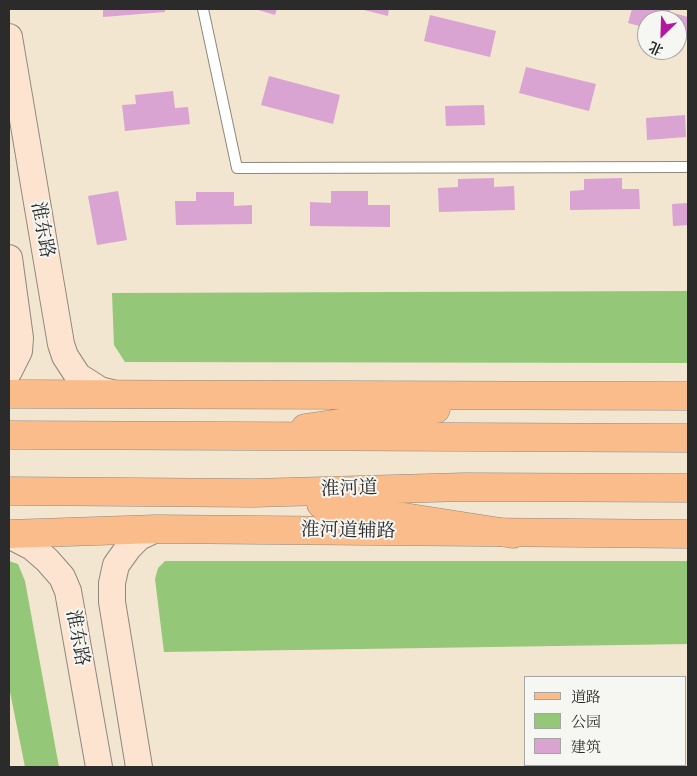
<!DOCTYPE html>
<meta charset="utf-8">
<style>
body{margin:0}
#map{position:relative;width:697px;height:776px;overflow:hidden;background:#f2e6d0;font-family:"IM FELL Double Pica","Noto Serif SC",serif}
canvas{display:block}
.frame{position:absolute;inset:0;border:10px solid #2b2b2b;pointer-events:none}
.legend{position:absolute;left:524px;top:676px;width:162px;height:90px;box-sizing:border-box;background:#f6f6f2;border:1px solid #a5a5a2;margin:0;padding:6px 9px;list-style:none;font-size:15px;color:#2b2b2b}
.legend li{display:flex;align-items:center;gap:10px;height:25px}
.legend b{width:25px;border:1px solid #a5a5a2}
.north{position:absolute;left:637px;top:10px;width:50px;height:50px;box-sizing:border-box;background:#f6f6f2;border:1px solid #a5a5a2;border-radius:50%;rotate:204deg;font-size:14px;font-weight:700;line-height:20px;text-align:center;color:#2b2b2b}
.north::after{content:'';display:block;margin:auto;width:18px;height:22px;background:#b5179e;clip-path:polygon(50% 0,100% 100%,50% 72%,0 100%)}
</style>
<div id="map">
<canvas width="697" height="776"></canvas>
<div class="frame"></div>
<ul class="legend">
<li><b style="height:6px;background:#fabc8b"></b>道路</li>
<li><b style="height:14px;background:#94c777"></b>公园</li>
<li><b style="height:14px;background:#d9a4d1"></b>建筑</li>
</ul>
<div class="north">北</div>
</div>
<script>
const ctx = document.querySelector('canvas').getContext('2d');
ctx.lineJoin = 'round';
function paint(path, color) {
  ctx.fillStyle = color;
  ctx.fill(path, 'evenodd');
}
function shape(rows) {
  const path = new Path2D();
  for (const r of rows) {
    path.moveTo(r[0], r[1]);
    for (let i = 2; i < r.length; i += 2) path.lineTo(r[i], r[i + 1]);
  }
  return path;
}
function stroke(path, color, width, dash) {
  ctx.strokeStyle = color;
  ctx.lineWidth = width;
  ctx.lineCap = dash ? 'butt' : 'round';
  ctx.setLineDash(dash || []);
  ctx.stroke(path);
}
function write(font, color, halo, rows, align = 'center') {
  ctx.font = font + ' "IM FELL Double Pica","Noto Serif SC",serif';
  ctx.lineWidth = 4;
  ctx.setLineDash([]);
  ctx.textBaseline = 'middle';
  ctx.strokeStyle = halo;
  ctx.fillStyle = color;
  for (const [text, x, y, turn = 0] of rows) {
    ctx.save();
    ctx.translate(x, y);
    ctx.rotate((+turn || 0) * Math.PI / 180);
    ctx.textAlign = isNaN(turn) ? turn : align;
    if (halo) ctx.strokeText(text, 0, 0);
    ctx.fillText(text, 0, 0);
    ctx.restore();
  }
}
paint(shape([
 [688,291,688,363,125,362,114,345,112,293],
 [9,561,18,564,25,581,59,767,25,767,9,687],
 [165,561,688,561,688,644,164,652,155,579,158,568]
]), '#94c777');
paint(shape([
 [103,9,165,9,165,12,103,17],
 [255,9,277,9,275,15],
 [360,9,389,9,388,16],
 [632,9,671,9,670,12,688,17,688,39,677,36,677,20,647,20,647,28,628,23],
 [430,15,496,31,490,57,424,41],
 [526,67,596,84,589,111,519,93],
 [269,76,340,95,333,124,261,105],
 [173,91,175,108,188,107,190,124,125,131,122,105,136,104,135,95],
 [484,105,485,125,446,126,445,106],
 [685,115,686,137,647,140,646,118],
 [494,178,494,187,514,186,515,210,439,212,438,188,458,187,458,179],
 [622,178,622,189,639,189,640,209,570,210,570,191,584,190,584,179],
 [118,191,127,240,97,245,88,196],
 [331,191,368,191,368,205,390,205,390,227,310,226,310,202,331,203],
 [196,192,234,192,234,206,252,205,252,224,176,225,175,201,196,201],
 [688,203,688,225,673,226,672,204]
]), '#d9a4d1');
const lane = shape([
 [203,9,237,168,688,167]
]);
const secondary = shape([
 [9,37,61,344,65,356,78,376,100,390,116,394],
 [9,258,20,338,19,351,9,371],
 [9,535,32,547,47,560,62,577,68,591,99,767],
 [139,767,112,602,112,583,116,565,129,547,139,537,156,529]
]);
const primary = shape([
 [9,394,688,396],
 [305,428,436,409],
 [9,534,156,529,688,534]
]);
const highway = shape([
 [9,435,688,438],
 [9,491,253,493,465,487,688,488],
 [321,504,513,534]
]);
stroke(lane, '#8e887e', 12);
stroke(secondary, '#8e887e', 28);
stroke(primary, '#8e887e', 29);
stroke(highway, '#8e887e', 29);
stroke(lane, '#fff', 10);
stroke(secondary, '#fde4d1', 26);
stroke(primary, '#fabc8b', 28);
stroke(highway, '#fabc8b', 28);
write('19px', '#2b2b2b', '#f6f6f2', [
 ["淮东路",41,230,80],
 ["淮河道",349,490,-2],
 ["淮河道辅路",348,532,1],
 ["淮东路",76,638,80]
]);
</script>
